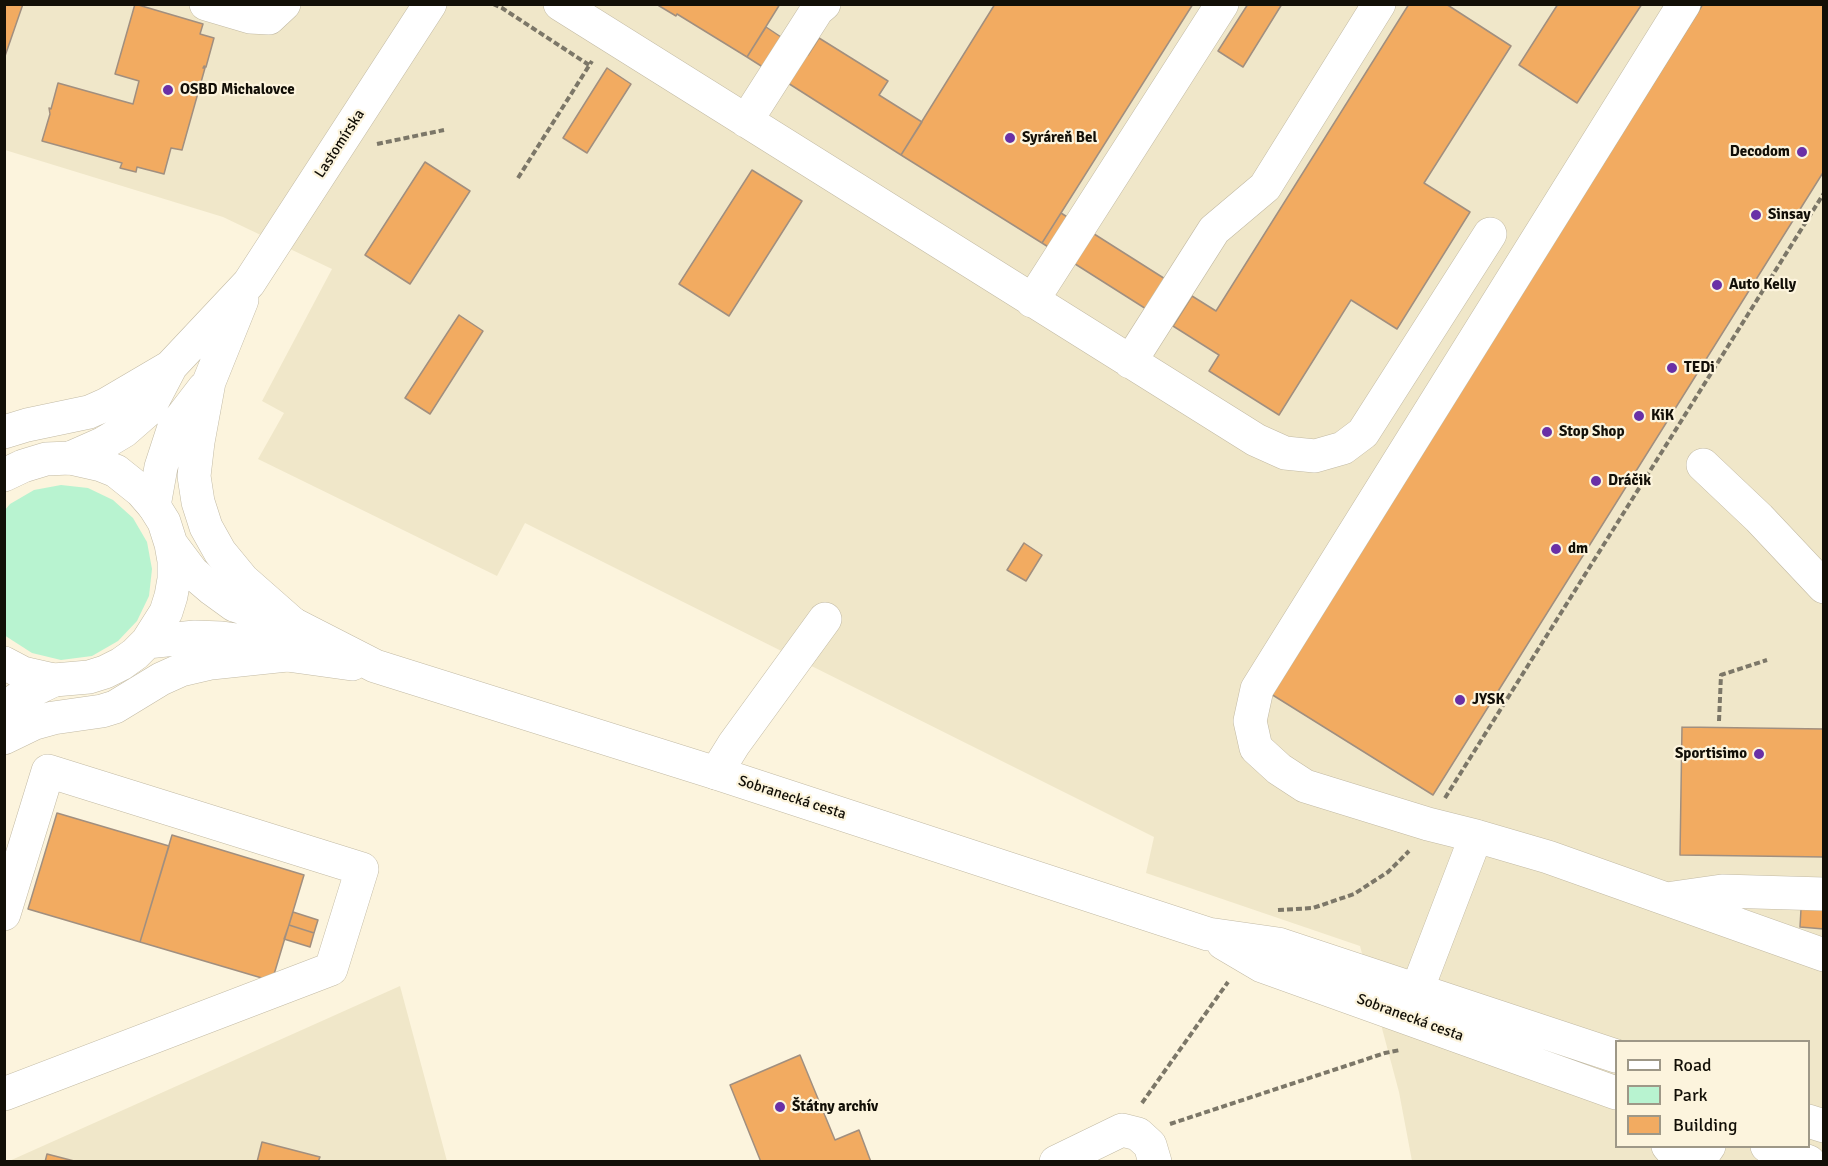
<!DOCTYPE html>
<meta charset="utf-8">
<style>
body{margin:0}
#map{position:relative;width:1828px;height:1166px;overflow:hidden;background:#fcf4dd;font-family:Signika,sans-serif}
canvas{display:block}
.frame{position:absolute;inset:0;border:6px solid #120f07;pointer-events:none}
.legend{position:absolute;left:1615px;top:1040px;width:195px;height:108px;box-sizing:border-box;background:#fcf4dd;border:2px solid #9e9887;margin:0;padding:8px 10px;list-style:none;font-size:18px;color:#120f07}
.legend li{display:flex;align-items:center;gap:12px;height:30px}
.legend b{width:30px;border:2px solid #9e9887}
</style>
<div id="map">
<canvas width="1828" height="1166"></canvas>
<div class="frame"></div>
<ul class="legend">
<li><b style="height:8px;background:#fff"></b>Road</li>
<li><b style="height:16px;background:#b8f3d0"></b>Park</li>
<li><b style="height:16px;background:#f2ab61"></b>Building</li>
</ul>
</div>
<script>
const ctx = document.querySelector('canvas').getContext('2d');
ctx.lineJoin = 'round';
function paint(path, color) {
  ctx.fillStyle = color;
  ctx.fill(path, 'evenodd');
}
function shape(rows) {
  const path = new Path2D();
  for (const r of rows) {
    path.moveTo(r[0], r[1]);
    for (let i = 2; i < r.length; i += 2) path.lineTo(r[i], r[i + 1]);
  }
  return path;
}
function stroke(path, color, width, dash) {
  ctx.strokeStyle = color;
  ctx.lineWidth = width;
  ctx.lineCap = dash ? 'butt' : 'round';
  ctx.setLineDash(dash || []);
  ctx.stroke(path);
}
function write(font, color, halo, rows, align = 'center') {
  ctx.font = font + ' Signika,sans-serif';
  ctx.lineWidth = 4.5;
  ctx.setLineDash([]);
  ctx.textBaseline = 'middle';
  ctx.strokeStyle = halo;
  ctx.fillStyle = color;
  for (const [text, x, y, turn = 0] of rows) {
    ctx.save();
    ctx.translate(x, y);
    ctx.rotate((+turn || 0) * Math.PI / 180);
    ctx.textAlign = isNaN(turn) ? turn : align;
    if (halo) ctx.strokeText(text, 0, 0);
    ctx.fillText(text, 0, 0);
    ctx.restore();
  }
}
paint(shape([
 [4,5,1823,5,1823,1161,1412,1161,1399,1092,1360,946,1146,873,1154,837,525,523,497,576,258,459,284,413,262,401,332,269,223,217,5,150],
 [1616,1042,1808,1042,1808,1146,1616,1146],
 [400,986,447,1161,7,1162]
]), '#f0e7c9');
paint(shape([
 [61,485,88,488,113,500,133,518,147,542,152,569,149,596,137,621,118,641,92,656,61,660,32,653,4,635,5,510,10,504,34,490]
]), '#b8f3d0');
const building = shape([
 [4,4,23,4,4,59,4,4],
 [135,4,203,24,200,34,214,38,206,67,204,66,203,68,205,68,182,150,171,148,164,174,137,167,136,172,120,168,122,163,42,141,50,114,49,108,51,109,58,83,133,104,139,81,115,74,135,4],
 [656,4,780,4,747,57,677,14,676,16,656,4],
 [995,4,1193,4,1042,243,901,155,995,4],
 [1248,4,1282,4,1243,67,1218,51,1248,4],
 [1409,4,1446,4,1511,46,1424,183,1470,212,1397,329,1351,300,1279,415,1209,371,1219,355,1173,326,1192,296,1216,311,1409,4],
 [1558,4,1642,4,1577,103,1519,65,1558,4],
 [1703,4,1821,4,1824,6,1824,171,1433,795,1271,694,1703,4],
 [766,27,808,55,819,38,888,81,879,95,922,122,901,155,747,57,766,27],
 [607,68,631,84,587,153,563,138,607,68],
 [425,162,470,191,410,284,365,255,425,162],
 [752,170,802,201,729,316,679,284,752,170],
 [1061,213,1192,296,1173,326,1042,243,1061,213],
 [459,315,483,331,430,414,405,398,459,315],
 [1024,543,1042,555,1026,581,1007,570,1024,543],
 [1682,727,1824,729,1824,857,1680,855,1682,727],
 [57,813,169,846,140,942,28,909,57,813],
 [172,835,304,875,272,981,140,942,172,835],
 [1801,909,1824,910,1824,929,1800,927,1801,909],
 [293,912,318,920,314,933,289,925,293,912],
 [289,925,314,933,310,947,284,939,289,925],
 [800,1055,835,1140,859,1130,871,1162,761,1162,730,1085,800,1055],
 [262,1142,320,1157,318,1162,257,1162,262,1142],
 [47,1154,78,1162,45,1162,47,1154]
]);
paint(building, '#f2ab61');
stroke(building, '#a18f7f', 1.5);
const minor = shape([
 [206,4,250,17,269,18,284,4],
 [560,4,1256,440,1285,453,1315,456,1343,448,1363,433,1490,234],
 [1684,4,1257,689,1250,721,1256,748,1279,769,1305,786,1428,824,1476,836,1548,857,1824,955],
 [746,121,817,10,824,4],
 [242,300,209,382,198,442,194,476,198,502,206,527,220,552,243,580,293,624],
 [1032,301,1222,4],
 [1130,362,1214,230,1265,187,1379,4],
 [4,432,27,425,89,412,107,404,170,367],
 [70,458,104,443,124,431,148,410,171,366,249,283,430,4],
 [1703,465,1759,518,1824,587],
 [154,506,161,467,174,427,204,388],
 [4,711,16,700,29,692,54,680],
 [4,738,35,723,53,718,102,711,115,707,161,679,181,670,211,663,287,655],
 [716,773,734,744,825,619],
 [1673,898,1722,891,1824,894],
 [4,914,48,771,362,869,331,969,4,1094],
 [1417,990,1476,836],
 [1668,1146,1682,1162],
 [1056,1162,1122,1130,1138,1134,1150,1145,1155,1162],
 [1698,1162,1709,1146]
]);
const major = shape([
 [4,475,23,466,46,459,70,458,101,465,116,471,141,491,154,506,164,522,171,544,174,561,174,579,171,596,166,612,147,642,135,654,121,664,105,672,89,677,54,680,23,673,4,663],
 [171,544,192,572,212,589,234,605,293,624,375,666,716,773,1208,934,1278,944,1616,1056],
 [147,642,195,637,222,638,237,640,287,655,352,664],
 [1223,943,1262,966,1616,1093],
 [1808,1121,1824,1126],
 [1767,1146,1809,1162]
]);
stroke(minor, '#c2baa4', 34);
stroke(major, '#c2baa4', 34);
stroke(shape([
 [493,4,502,8,589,65],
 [377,144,444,130],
 [518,178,592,61],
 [1719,721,1721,675,1767,660],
 [1445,798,1824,193],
 [1278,910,1313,908,1354,894,1388,872,1409,851],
 [1142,1103,1228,982],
 [1170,1124,1385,1053,1400,1050]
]), '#7c7768', 4, [6, 3]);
stroke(minor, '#fff', 33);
stroke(major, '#fff', 33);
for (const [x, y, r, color] of [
 [168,90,6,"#6a30a6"],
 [1010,138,6,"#6a30a6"],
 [1802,152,6,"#6a30a6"],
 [1756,215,6,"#6a30a6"],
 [1717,285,6,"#6a30a6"],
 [1672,368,6,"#6a30a6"],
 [1639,416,6,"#6a30a6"],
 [1547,432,6,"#6a30a6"],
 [1596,481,6,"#6a30a6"],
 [1556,549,6,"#6a30a6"],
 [1460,700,6,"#6a30a6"],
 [1759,754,6,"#6a30a6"],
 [780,1107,6,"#6a30a6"]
]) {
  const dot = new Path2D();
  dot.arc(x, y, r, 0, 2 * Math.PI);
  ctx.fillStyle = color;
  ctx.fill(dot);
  stroke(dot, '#fcf4dd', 2);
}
write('bold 15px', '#120f07', '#fcf4dd', [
 ["OSBD Michalovce",180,90],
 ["Syráreň Bel",1022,138],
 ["Decodom",1790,152,"right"],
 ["Sinsay",1768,215],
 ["Auto Kelly",1729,285],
 ["TEDi",1684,368],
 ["KiK",1651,416],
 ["Stop Shop",1559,432],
 ["Dráčik",1608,481],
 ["dm",1568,549],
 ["JYSK",1472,700],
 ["Sportisimo",1747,754,"right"],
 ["Štátny archív",792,1107]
], 'left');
write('15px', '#120f07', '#fcf4dd', [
 ["Lastomírska",340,144,-57],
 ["Sobranecká cesta",792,798,18],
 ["Sobranecká cesta",1410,1018,20]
]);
</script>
